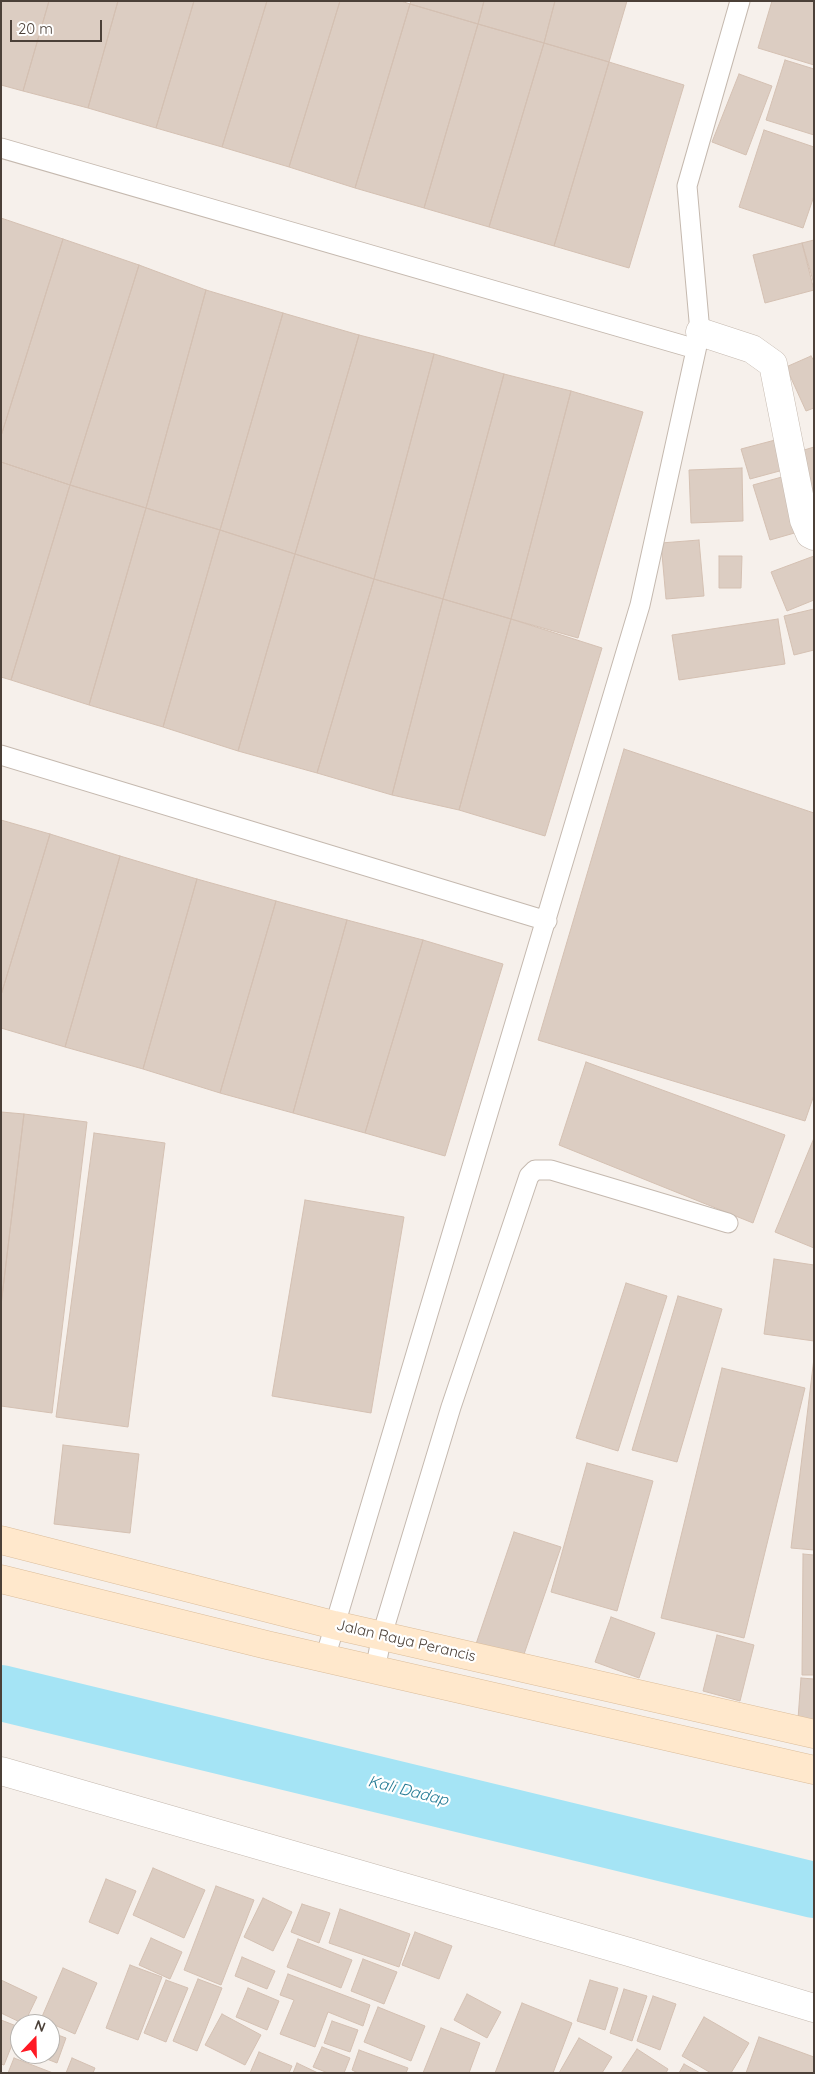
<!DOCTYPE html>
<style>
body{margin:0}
#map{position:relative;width:815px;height:2074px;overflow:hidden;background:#f6f0eb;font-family:Quicksand,sans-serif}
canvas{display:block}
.frame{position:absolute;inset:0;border:2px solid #4b4038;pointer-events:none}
.north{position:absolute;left:10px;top:2014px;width:50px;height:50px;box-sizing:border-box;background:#fff;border:1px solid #b7b3af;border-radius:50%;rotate:21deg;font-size:14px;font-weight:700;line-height:20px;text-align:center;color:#4b4038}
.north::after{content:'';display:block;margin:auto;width:18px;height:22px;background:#ff1924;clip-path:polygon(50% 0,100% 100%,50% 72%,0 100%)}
.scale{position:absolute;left:10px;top:20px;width:92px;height:22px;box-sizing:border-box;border:2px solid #4b4038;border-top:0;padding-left:6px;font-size:15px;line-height:18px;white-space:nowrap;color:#4b4038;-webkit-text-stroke:4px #fff;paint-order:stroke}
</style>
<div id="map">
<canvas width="815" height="2074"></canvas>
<div class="frame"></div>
<div class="north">N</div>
<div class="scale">20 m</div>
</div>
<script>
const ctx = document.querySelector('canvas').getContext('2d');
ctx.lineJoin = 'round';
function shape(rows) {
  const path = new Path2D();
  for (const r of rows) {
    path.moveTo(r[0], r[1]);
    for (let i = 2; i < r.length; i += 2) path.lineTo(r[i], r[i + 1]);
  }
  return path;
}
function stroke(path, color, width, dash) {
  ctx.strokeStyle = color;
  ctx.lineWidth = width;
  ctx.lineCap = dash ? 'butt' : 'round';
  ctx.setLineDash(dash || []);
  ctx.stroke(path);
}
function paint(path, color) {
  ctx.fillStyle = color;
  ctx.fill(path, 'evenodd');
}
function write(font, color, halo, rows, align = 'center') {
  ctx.font = font + ' Quicksand,sans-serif';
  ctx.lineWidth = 4.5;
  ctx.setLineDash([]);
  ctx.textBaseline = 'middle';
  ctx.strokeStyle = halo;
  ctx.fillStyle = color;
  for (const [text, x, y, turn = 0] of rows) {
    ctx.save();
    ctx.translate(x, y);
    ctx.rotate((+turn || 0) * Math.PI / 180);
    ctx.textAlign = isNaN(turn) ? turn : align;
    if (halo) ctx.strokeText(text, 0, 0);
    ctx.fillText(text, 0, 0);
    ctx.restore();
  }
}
stroke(shape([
 [1,1693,814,1890]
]), '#a5e4f5', 56);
const building = shape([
 [1,1,49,1,23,91,1,85,1,1],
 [49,1,118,1,88,108,23,91,49,1],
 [118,1,194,1,156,128,88,108,118,1],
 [194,1,267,1,222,147,156,128,194,1],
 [267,1,340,1,289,167,222,147,267,1],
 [340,1,401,1,410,4,355,188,289,167,340,1],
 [411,1,484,1,478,24,410,4,411,1],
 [484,1,555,1,544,43,478,24,484,1],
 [555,1,627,1,609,62,544,43,555,1],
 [772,1,814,1,814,65,758,48,772,1],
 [410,4,478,24,424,208,355,188,410,4],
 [478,24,544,43,489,227,424,208,478,24],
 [544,43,609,62,554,246,489,227,544,43],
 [785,60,814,69,814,135,766,120,785,60],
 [609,62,684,85,629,268,554,246,609,62],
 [739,74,772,86,746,155,712,142,739,74],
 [764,130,814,147,814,196,803,228,739,207,764,130],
 [1,218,63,239,1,436,1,218],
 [63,239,139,265,70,485,1,462,1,436,63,239],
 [814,240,814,284,802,243,814,240],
 [802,243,814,290,765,303,753,255,802,243],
 [139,265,206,290,146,508,70,485,139,265],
 [206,290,283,313,220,530,146,508,206,290],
 [283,313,359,335,295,554,220,530,283,313],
 [359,335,434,354,374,579,295,554,359,335],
 [434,354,504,374,443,599,374,579,434,354],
 [811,356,814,361,814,408,806,411,786,367,811,356],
 [504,374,571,391,511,619,443,599,504,374],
 [571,391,643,412,578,638,511,619,571,391],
 [779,439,787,469,750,479,741,449,779,439],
 [814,447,814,495,801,451,814,447],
 [1,462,70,485,11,680,1,677,1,462],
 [742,468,743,521,691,523,689,470,742,468],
 [789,475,805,530,770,540,753,485,789,475],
 [70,485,146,508,89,705,11,680,70,485],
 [146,508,220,530,163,727,89,705,146,508],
 [220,530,295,554,238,751,163,727,220,530],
 [699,540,704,596,666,599,661,543,699,540],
 [295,554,374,579,317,773,238,751,295,554],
 [719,556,742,556,741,588,719,588,719,556],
 [814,556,814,600,787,611,771,572,814,556],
 [374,579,443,599,392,795,317,773,374,579],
 [443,599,511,619,459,810,392,795,443,599],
 [814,609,814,650,794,655,784,616,814,609],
 [511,619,602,648,545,836,459,810,511,619],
 [778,619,785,664,679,680,672,635,778,619],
 [624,749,814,813,814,1095,805,1121,538,1040,624,749],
 [1,820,50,834,1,995,1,820],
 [50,834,120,856,65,1047,1,1028,1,995,50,834],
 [120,856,197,879,143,1069,65,1047,120,856],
 [197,879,276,901,220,1093,143,1069,197,879],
 [276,901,347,920,293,1113,220,1093,276,901],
 [347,920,423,940,365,1133,293,1113,347,920],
 [423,940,503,964,445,1156,365,1133,423,940],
 [586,1062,785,1135,753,1223,559,1145,586,1062],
 [1,1112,24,1114,1,1305,1,1112],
 [24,1114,87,1122,52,1413,1,1406,1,1305,24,1114],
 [94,1133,165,1143,128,1427,56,1417,94,1133],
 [814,1138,814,1248,775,1232,814,1138],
 [305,1200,404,1217,371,1413,272,1396,305,1200],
 [774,1259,814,1265,814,1341,764,1334,774,1259],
 [626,1283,667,1296,618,1451,576,1438,626,1283],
 [678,1296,722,1309,677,1462,632,1450,678,1296],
 [814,1358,814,1550,791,1548,814,1358],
 [722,1368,805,1388,744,1638,661,1618,722,1368],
 [63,1445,139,1454,130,1533,54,1524,63,1445],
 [587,1463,653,1481,617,1611,551,1592,587,1463],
 [514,1532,561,1547,522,1660,476,1644,514,1532],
 [803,1554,814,1555,814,1675,802,1675,803,1554],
 [611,1617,655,1633,639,1678,595,1662,611,1617],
 [717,1635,754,1645,740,1701,703,1691,717,1635],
 [801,1678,814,1679,814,1720,798,1719,801,1678],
 [153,1868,205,1890,184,1938,133,1915,153,1868],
 [106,1879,136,1891,118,1934,89,1922,106,1879],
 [216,1886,254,1900,221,1985,184,1970,216,1886],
 [263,1898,292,1912,273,1951,244,1937,263,1898],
 [302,1904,330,1913,319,1943,291,1932,302,1904],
 [340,1909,410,1934,399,1967,329,1943,340,1909],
 [415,1932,452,1946,439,1979,402,1965,415,1932],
 [151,1938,182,1952,170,1979,139,1965,151,1938],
 [298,1939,352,1960,341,1988,287,1967,298,1939],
 [242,1957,275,1971,267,1989,235,1976,242,1957],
 [363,1959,397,1972,384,2004,351,1991,363,1959],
 [130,1965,162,1977,138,2040,106,2028,130,1965],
 [63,1968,97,1983,75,2034,41,2019,63,1968],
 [288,1974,370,2005,363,2026,328,2012,315,2047,280,2034,294,2000,280,1995,288,1974],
 [198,1979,222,1988,197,2051,173,2041,198,1979],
 [1,1980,37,1997,24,2024,1,2013,1,1980],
 [166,1980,188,1988,166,2042,144,2033,166,1980],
 [590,1980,618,1988,605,2030,577,2021,590,1980],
 [248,1988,279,2001,267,2030,236,2017,248,1988],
 [624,1989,647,1996,632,2041,610,2033,624,1989],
 [467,1994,501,2012,487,2038,454,2020,467,1994],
 [653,1996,676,2004,660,2050,637,2041,653,1996],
 [522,2003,572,2023,553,2073,495,2073,522,2003],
 [378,2007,425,2026,411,2061,364,2042,378,2007],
 [222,2014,261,2035,245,2065,205,2045,222,2014],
 [704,2017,749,2043,731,2073,711,2073,682,2056,704,2017],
 [1,2020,19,2027,4,2065,1,2064,1,2020],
 [332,2021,358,2030,350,2052,324,2043,332,2021],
 [441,2028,480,2043,469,2073,423,2073,441,2028],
 [50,2032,66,2038,57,2063,34,2054,50,2054,50,2032],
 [759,2037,814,2057,814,2073,746,2073,759,2037],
 [579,2038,612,2057,602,2073,559,2073,579,2038],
 [322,2047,350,2058,344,2073,328,2073,313,2067,322,2047],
 [637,2049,668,2069,666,2073,621,2073,637,2049],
 [359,2050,408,2068,406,2073,358,2073,352,2070,359,2050],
 [259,2052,292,2066,289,2073,250,2073,259,2052],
 [14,2058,53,2073,8,2073,14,2058],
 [72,2058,95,2068,93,2073,66,2073,72,2058],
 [297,2063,318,2073,293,2073,297,2063],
 [684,2064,700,2073,679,2073,684,2064]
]);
paint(building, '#dccdc2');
stroke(building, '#d4c0b2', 1);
const lane = shape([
 [1,148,696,349],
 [1,755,547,921],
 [325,1658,640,605,700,332,687,186,740,1],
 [375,1670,382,1635,451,1407,529,1176,535,1170,551,1170,728,1223]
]);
const street = shape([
 [700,332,752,349,773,364,804,520,810,534,814,536],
 [1,1771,629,1952,814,2008]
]);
const secondary = shape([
 [1,1540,334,1625,814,1734],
 [1,1579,267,1645,814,1770]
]);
stroke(lane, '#c5b9af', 21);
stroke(street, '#c5b9af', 29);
stroke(secondary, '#dbbd9b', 29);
stroke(lane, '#fff', 19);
stroke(street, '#fff', 28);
stroke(secondary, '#ffe8cc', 28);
write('15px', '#4b4038', '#fff', [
 ["Jalan Raya Perancis",406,1641,13]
]);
write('italic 16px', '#237a94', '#fff', [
 ["Kali Dadap",408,1791,14]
]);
</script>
